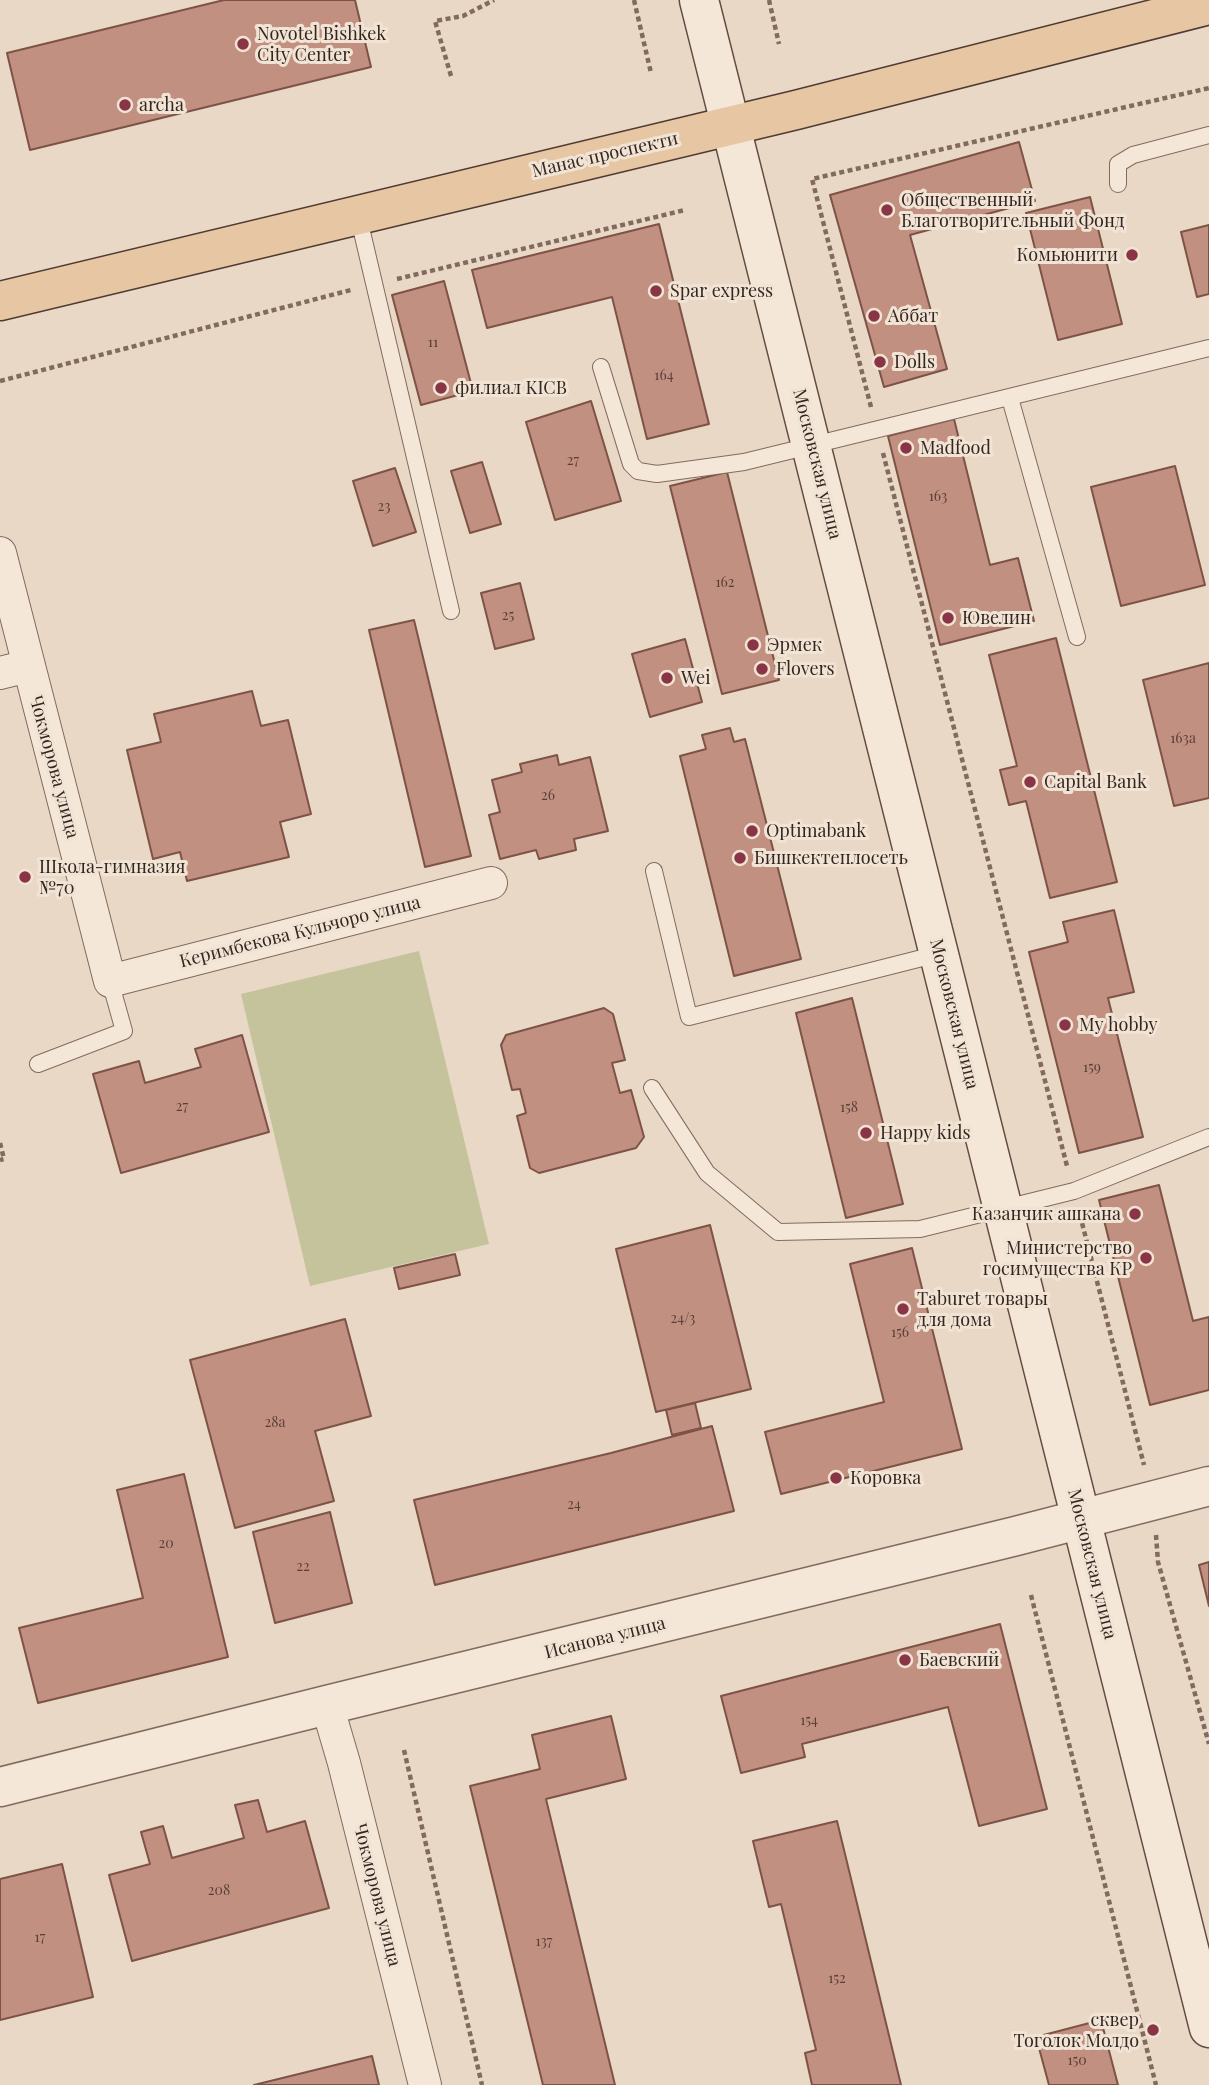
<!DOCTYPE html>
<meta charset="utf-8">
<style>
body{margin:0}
canvas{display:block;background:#e9d8c6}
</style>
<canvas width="1209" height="2085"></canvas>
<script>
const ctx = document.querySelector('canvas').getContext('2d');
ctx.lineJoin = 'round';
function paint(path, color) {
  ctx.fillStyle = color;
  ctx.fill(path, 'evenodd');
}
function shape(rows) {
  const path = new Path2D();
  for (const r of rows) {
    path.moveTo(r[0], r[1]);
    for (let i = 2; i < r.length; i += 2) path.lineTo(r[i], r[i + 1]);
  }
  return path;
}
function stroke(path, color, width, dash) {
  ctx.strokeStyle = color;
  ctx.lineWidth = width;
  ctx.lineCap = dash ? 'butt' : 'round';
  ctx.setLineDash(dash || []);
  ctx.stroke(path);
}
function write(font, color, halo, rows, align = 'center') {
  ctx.font = font + ' "Playfair Display",serif';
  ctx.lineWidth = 6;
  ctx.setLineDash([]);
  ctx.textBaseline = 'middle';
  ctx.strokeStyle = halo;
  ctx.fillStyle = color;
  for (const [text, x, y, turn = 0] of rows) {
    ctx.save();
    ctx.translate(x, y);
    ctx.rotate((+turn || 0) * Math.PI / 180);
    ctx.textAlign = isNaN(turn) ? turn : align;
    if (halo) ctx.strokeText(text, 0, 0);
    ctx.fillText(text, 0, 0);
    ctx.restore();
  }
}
paint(shape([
 [419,951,489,1244,310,1286,241,994]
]), '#c5c39b');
const building = shape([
 [224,0,355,0,371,67,30,150,7,53,224,0],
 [1019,142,1035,201,910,235,947,369,884,387,830,195,1019,142],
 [1090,197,1122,324,1058,340,1026,213,1090,197],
 [659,224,709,424,647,439,612,297,487,328,472,270,659,224],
 [1209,225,1209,294,1197,297,1181,232,1209,225],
 [444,281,473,391,421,405,392,295,444,281],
 [591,401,621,501,555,520,526,422,591,401],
 [954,419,990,565,1018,558,1034,621,940,645,888,436,954,419],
 [482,462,501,524,470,533,451,471,482,462],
 [1175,466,1205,585,1121,606,1091,487,1175,466],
 [395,468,416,532,373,546,353,481,395,468],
 [727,472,779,680,722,694,670,486,727,472],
 [520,583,534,639,495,649,481,593,520,583],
 [414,620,471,856,425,867,369,630,414,620],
 [1056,638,1117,882,1050,898,1026,801,1009,805,1000,770,1017,766,989,655,1056,638],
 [685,639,702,702,650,717,632,654,685,639],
 [1209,663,1209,798,1174,806,1143,680,1209,663],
 [252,691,261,726,288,720,311,814,280,822,289,857,187,881,180,852,153,859,127,750,161,742,154,714,252,691],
 [730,728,734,742,745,739,801,959,734,976,680,756,706,749,702,735,730,728],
 [557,755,559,765,590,757,608,831,574,839,576,850,539,859,536,850,500,859,489,815,500,812,492,780,522,772,520,764,557,755],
 [1114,910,1134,992,1108,998,1143,1137,1079,1153,1029,952,1068,942,1063,922,1114,910],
 [852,998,903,1204,846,1218,796,1013,852,998],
 [604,1008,613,1014,625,1060,612,1063,620,1093,631,1090,644,1137,636,1148,539,1173,530,1168,517,1116,526,1113,520,1089,512,1090,501,1045,506,1035,604,1008],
 [242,1035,269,1132,121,1173,93,1074,139,1061,145,1083,201,1067,195,1049,242,1035],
 [1159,1185,1193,1321,1209,1317,1209,1390,1150,1405,1099,1200,1159,1185],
 [710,1225,751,1389,656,1412,616,1249,710,1225],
 [912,1248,962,1449,781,1494,765,1432,884,1402,850,1264,912,1248],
 [455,1254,460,1275,399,1289,394,1268,455,1254],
 [345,1319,371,1416,315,1431,334,1501,235,1528,190,1360,345,1319],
 [695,1403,701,1428,672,1435,666,1410,695,1403],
 [712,1426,734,1511,435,1585,414,1500,611,1453,712,1426],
 [184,1474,228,1657,38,1703,19,1628,143,1598,117,1490,184,1474],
 [330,1512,352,1603,275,1623,253,1532,330,1512],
 [1209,1562,1209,1606,1199,1565,1209,1562],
 [1000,1624,1047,1809,979,1826,948,1707,802,1744,805,1757,741,1773,721,1696,1000,1624],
 [611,1716,626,1779,546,1799,615,2085,543,2085,470,1786,540,1769,532,1735,611,1716],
 [258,1800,267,1832,305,1821,329,1908,132,1961,109,1875,150,1864,141,1832,163,1826,172,1858,244,1838,235,1805,258,1800],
 [837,1821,901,2085,812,2085,805,2053,816,2050,781,1904,769,1907,753,1841,837,1821],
 [62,1864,93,1997,0,2020,0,1879,62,1864],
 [1101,2020,1118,2085,1049,2085,1036,2037,1101,2020],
 [372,2056,379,2085,254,2085,372,2056]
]);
paint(building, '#c29081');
stroke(building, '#7e5347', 2);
const service = shape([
 [1118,184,1118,164,1133,155,1209,135],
 [358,215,451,611],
 [601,367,631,464,638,471,657,474,744,462,1209,348],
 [1010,398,1077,637],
 [654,871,689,1017,938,954],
 [38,1064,124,1031,110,981],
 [652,1088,707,1173,778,1232,920,1229,1074,1191,1209,1137]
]);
const minor = shape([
 [0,553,110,981,491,883],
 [0,673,28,666],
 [327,1705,344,1763,425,2085]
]);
const tertiary = shape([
 [0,1787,327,1705,1016,1536,1209,1486]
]);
const secondary = shape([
 [699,0,1209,2028]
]);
const primary = shape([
 [0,301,796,110,1209,5]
]);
stroke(service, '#826b5e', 18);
stroke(minor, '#826b5e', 34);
stroke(tertiary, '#826b5e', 41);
stroke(secondary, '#644c41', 41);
stroke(primary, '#503b32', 41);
stroke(shape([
 [634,0,651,73],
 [769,0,779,44],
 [451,76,435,21,463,16,494,0],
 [397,279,685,210],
 [0,381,351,290],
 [871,407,812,179,1209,88],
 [883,453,1067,1166],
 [0,1143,4,1159,0,1160],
 [1080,1215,1144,1465],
 [1156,1535,1158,1562,1209,1744],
 [1031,1595,1156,2085],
 [404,1750,482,2085]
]), '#826b5e', 4.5, [5, 3.5]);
stroke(service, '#f4e7d8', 16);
stroke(minor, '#f4e7d8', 32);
stroke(tertiary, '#f4e7d8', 38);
stroke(secondary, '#f4e7d8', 38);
stroke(primary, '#e7c6a3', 38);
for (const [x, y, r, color] of [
 [243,44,7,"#8a3545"],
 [125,105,7,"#8a3545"],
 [887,210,7,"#8a3545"],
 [1132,255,7,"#8a3545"],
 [656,291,7,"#8a3545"],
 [874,316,7,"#8a3545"],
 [880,362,7,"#8a3545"],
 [441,388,7,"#8a3545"],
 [906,448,7,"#8a3545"],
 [948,618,7,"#8a3545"],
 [753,645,7,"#8a3545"],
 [762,669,7,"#8a3545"],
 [667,678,7,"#8a3545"],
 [1030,782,7,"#8a3545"],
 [752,831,7,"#8a3545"],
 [740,858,7,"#8a3545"],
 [25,877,7,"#8a3545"],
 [1065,1025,7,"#8a3545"],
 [866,1133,7,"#8a3545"],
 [1135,1214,7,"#8a3545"],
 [1146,1258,7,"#8a3545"],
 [903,1309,7,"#8a3545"],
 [836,1478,7,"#8a3545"],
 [905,1660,7,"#8a3545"],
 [1153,2030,7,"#8a3545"]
]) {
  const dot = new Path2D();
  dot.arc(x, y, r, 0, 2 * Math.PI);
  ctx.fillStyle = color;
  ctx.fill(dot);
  stroke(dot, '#f1e4d5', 2.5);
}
write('14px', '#584038', null, [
 ["11",433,343],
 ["164",664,376],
 ["27",573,461],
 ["163",938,497],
 ["23",384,507],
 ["162",725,583],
 ["25",508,616],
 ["163а",1183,739],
 ["26",548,796],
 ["159",1092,1068],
 ["27",182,1107],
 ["158",849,1108],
 ["24/3",683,1319],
 ["156",900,1333],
 ["28а",275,1423],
 ["24",574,1505],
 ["20",166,1544],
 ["22",303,1567],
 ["154",809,1721],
 ["208",219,1891],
 ["17",40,1938],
 ["137",544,1942],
 ["152",837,1979],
 ["150",1077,2061]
]);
write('18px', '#342620', '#f1e4d5', [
 ["Novotel Bishkek",257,34],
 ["City Center",257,55],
 ["archa",139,105],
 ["Общественный",901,200],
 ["Благотворительный Фонд",901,221],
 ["Комьюнити",1118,255,"right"],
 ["Spar express",670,291],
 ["Аббат",888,316],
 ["Dolls",894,362],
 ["филиал KICB",455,388],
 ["Madfood",920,448],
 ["Ювелин",962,618],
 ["Эрмек",767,645],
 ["Flovers",776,669],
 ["Wei",681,678],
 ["Capital Bank",1044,782],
 ["Optimabank",766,831],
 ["Бишкектеплосеть",754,858],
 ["Школа-гимназия",39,867],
 ["№70",39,888],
 ["My hobby",1079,1025],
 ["Happy kids",880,1133],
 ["Казанчик ашкана",1121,1214,"right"],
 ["Министерство",1132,1248,"right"],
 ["госимущества КР",1132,1269,"right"],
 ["Taburet товары",917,1299],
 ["для дома",917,1320],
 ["Коровка",850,1478],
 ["Баевский",919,1660],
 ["сквер",1139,2020,"right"],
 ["Тоголок Молдо",1139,2041,"right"]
], 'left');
write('18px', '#342620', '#f1e4d5', [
 ["Манас проспекти",605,155,-13],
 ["Московская улица",817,464,76],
 ["Чокморова улица",54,767,75],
 ["Керимбекова Кульчоро улица",300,932,-14],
 ["Московская улица",954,1014,76],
 ["Московская улица",1092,1564,76],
 ["Исанова улица",605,1638,-14],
 ["Чокморова улица",377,1895,76]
]);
</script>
